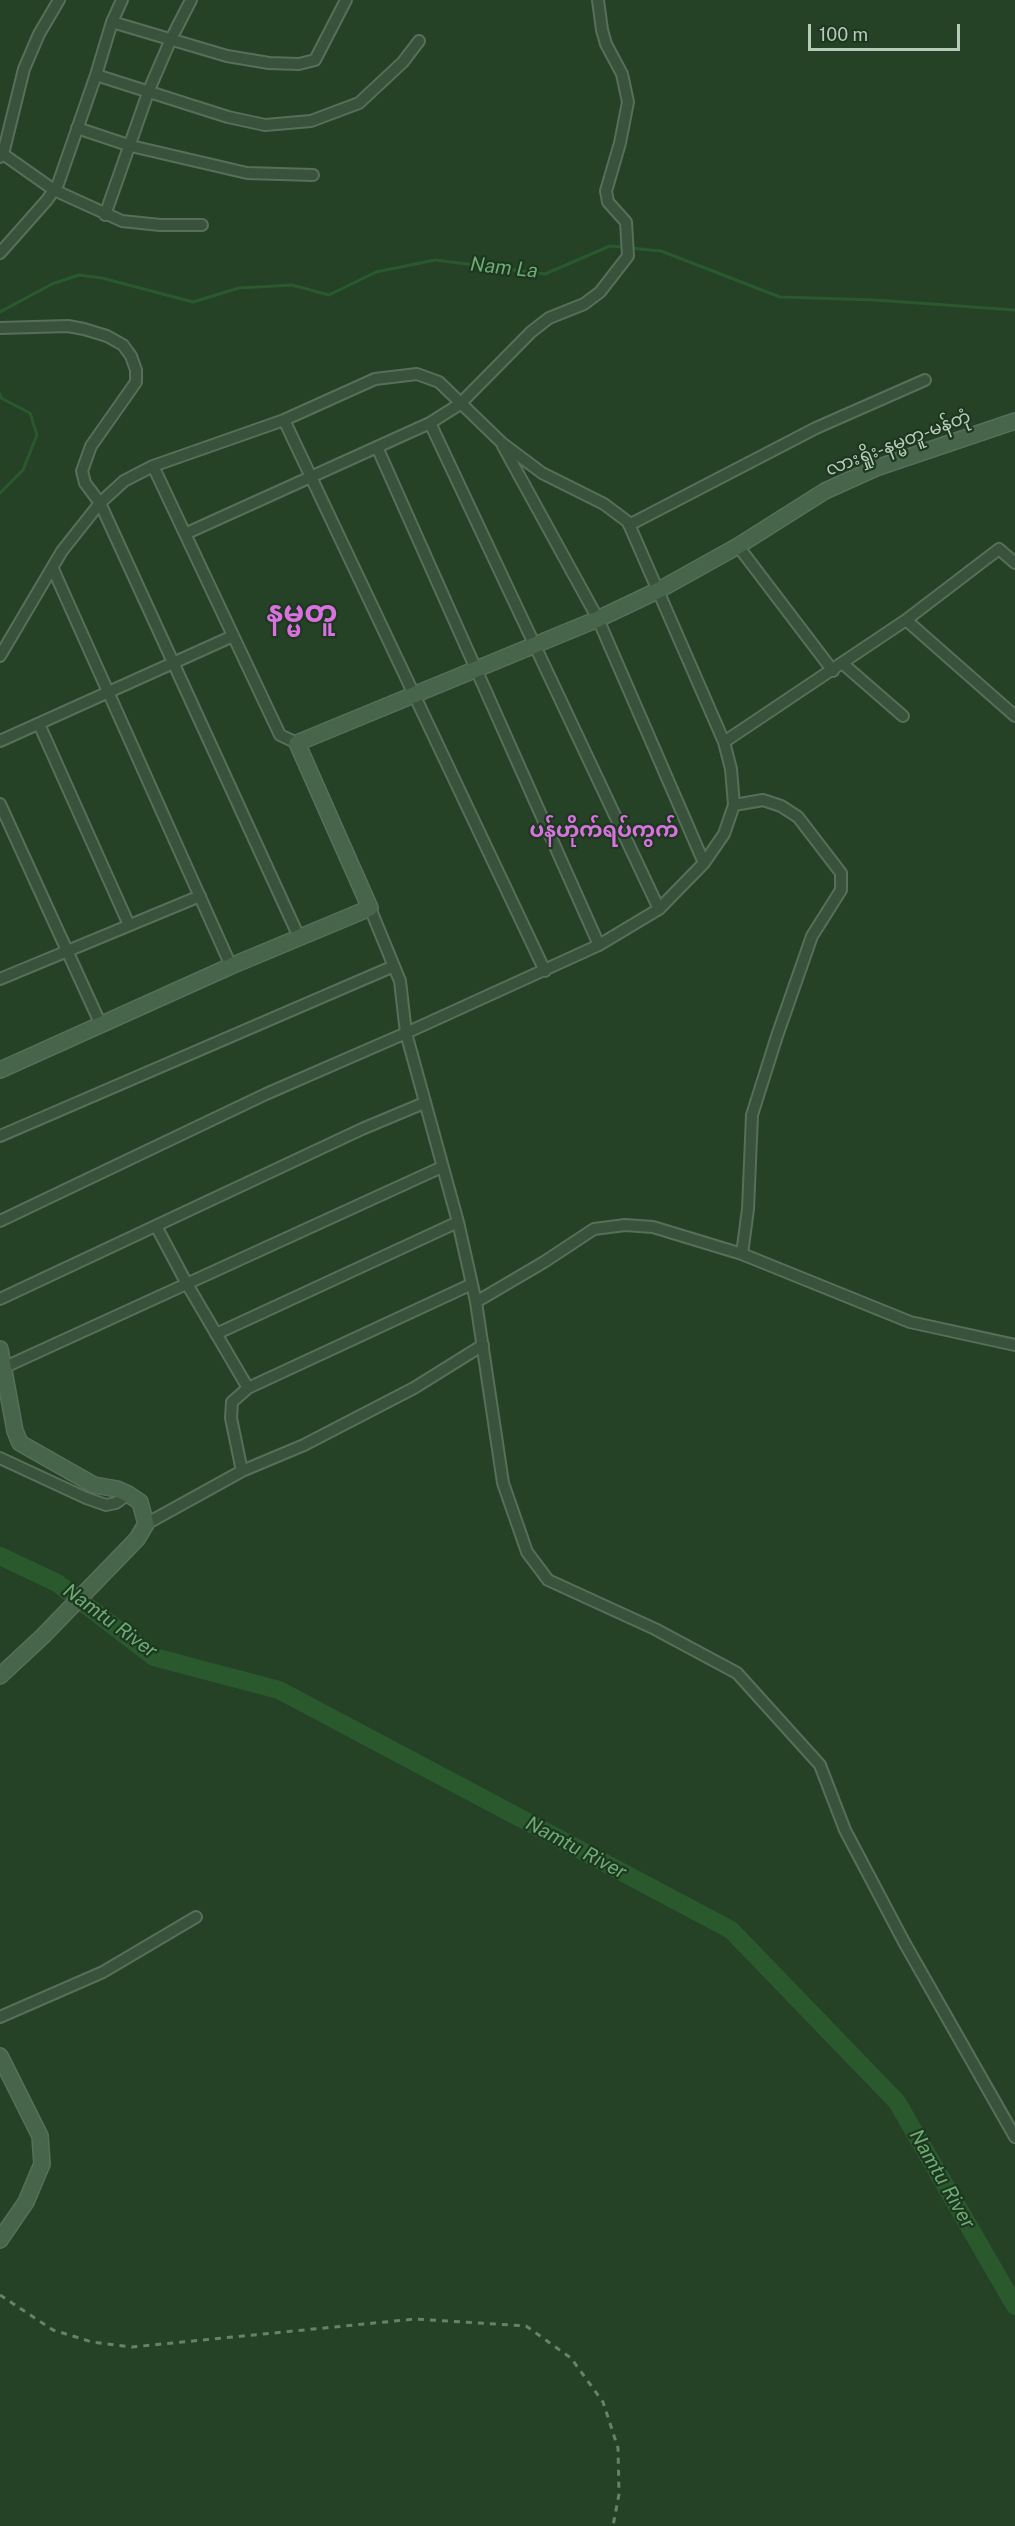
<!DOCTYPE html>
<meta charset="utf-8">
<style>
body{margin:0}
#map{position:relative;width:1015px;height:2526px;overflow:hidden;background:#254227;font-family:"Public Sans",sans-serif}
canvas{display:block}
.scale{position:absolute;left:808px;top:24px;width:152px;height:27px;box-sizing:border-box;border:3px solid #b6ccb9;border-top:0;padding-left:8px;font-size:18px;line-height:21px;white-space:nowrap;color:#b6ccb9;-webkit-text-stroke:4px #1e3720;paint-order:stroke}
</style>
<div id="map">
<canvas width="1015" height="2526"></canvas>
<div class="scale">100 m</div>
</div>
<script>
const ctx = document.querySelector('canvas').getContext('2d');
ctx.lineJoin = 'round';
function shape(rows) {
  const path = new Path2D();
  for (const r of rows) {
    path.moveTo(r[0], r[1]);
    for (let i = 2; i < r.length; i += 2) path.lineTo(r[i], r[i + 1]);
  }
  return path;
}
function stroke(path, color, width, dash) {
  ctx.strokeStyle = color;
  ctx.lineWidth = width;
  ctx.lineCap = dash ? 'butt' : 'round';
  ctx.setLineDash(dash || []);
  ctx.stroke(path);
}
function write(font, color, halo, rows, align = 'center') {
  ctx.font = font + ' "Public Sans","Noto Sans Myanmar",sans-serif';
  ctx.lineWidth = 4.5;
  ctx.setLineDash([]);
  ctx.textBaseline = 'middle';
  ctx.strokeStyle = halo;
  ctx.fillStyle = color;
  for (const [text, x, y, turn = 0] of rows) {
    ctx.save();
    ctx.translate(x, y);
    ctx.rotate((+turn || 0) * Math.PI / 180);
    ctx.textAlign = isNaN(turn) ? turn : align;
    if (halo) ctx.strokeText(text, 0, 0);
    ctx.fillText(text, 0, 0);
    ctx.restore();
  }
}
stroke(shape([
 [630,248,661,251,780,297,875,300,1015,310],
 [0,312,52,284,79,275,102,278,193,302,239,288,292,285,329,295,376,272,435,260,545,274,610,246,623,247],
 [0,394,1,398,30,413,37,435,23,470,0,493]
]), '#2a592e', 3);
stroke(shape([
 [0,1556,57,1583,154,1657,279,1690,731,1930,897,2102,1015,2306]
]), '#2a592e', 18);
const minor = shape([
 [112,22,227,56,269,63,299,64,315,60,346,0],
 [96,75,228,117,265,125,311,121,359,103,403,62,419,41],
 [77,128,131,146,247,173,313,175],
 [0,152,54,190,122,221,160,225,202,225],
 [0,157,3,154,24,69,39,34,59,0],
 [105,215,149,90,171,39,191,0],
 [0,253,47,200,58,184,96,75,112,22,122,0],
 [0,328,68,326,84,329,107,336,123,345,131,356,136,370,136,382,91,446,82,471,85,483,100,503,299,937],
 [284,420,545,971],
 [430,423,659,909],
 [503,446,598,619,704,863],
 [377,447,599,945],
 [153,466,280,735,297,743],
 [629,525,816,428,925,380],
 [187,533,430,423,460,404,531,332,549,318,584,304,600,292,628,256,626,222,608,202,606,191,620,143,628,102,622,74,606,44,602,30,598,0],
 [738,546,833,671],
 [53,569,231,966],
 [906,620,1015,716],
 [0,656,62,551,100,503,124,481,153,466,284,420,375,379,417,374,439,382,502,443,542,473,604,504,628,522,724,742,731,769,734,805,724,834,704,863,659,909,599,945,406,1033,266,1094,0,1221],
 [842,663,903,716],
 [39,724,129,925],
 [0,741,233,636],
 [724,742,906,620,999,549,1015,563],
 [0,804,101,1025],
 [734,805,763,800,781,806,798,817,841,873,841,890,812,936,777,1036,752,1115,748,1209,742,1254],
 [370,908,400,981,406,1033,458,1222,476,1302,503,1483,527,1552,548,1580,655,1629,737,1673,820,1765,845,1830,904,1942,1015,2137],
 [0,979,200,896],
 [0,1136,394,966],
 [156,1226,187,1284,248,1388],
 [0,1299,362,1129,424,1103],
 [476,1302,544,1262,594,1229,625,1225,653,1227,742,1254,910,1322,1015,1345],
 [216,1334,458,1222],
 [5,1367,442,1167],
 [0,1458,86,1498,106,1505,116,1503,128,1494],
 [242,1471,231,1418,232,1402,248,1388,472,1284],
 [146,1524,242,1471,304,1445,414,1388,483,1345],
 [0,2017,103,1972,196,1917]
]);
const secondary = shape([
 [0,1070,231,966,370,908,297,743,598,619,659,590,738,546,825,491,876,468,1015,421],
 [0,1349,15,1431,20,1443,94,1485,117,1489,128,1494,140,1502,146,1524,137,1539,43,1636,0,1676],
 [0,2056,40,2136,42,2164,26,2202,0,2240]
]);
stroke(minor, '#576f5a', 14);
stroke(secondary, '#576f5a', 18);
stroke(minor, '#39523b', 10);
stroke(secondary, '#47654b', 15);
stroke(shape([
 [0,2295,53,2330,92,2342,132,2347,415,2319,526,2326,571,2358,603,2402,618,2448,619,2494,613,2526]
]), '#668369', 3, [6, 6]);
write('18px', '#b6ccb9', '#1e3720', [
 ["လားရှိုး-နမ္မတူ-မန်တုံ",898,443,-21]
]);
write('italic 20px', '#6dac72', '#1e3720', [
 ["Nam La",504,268,6],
 ["Namtu River",110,1621,36],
 ["Namtu River",576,1848,28],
 ["Namtu River",942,2179,60]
]);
write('bold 21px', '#d772df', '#1e3720', [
 ["ပန်ဟိုက်ရပ်ကွက်",604,831]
]);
write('bold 30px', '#d772df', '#1e3720', [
 ["နမ္မတူ",302,613]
]);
</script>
